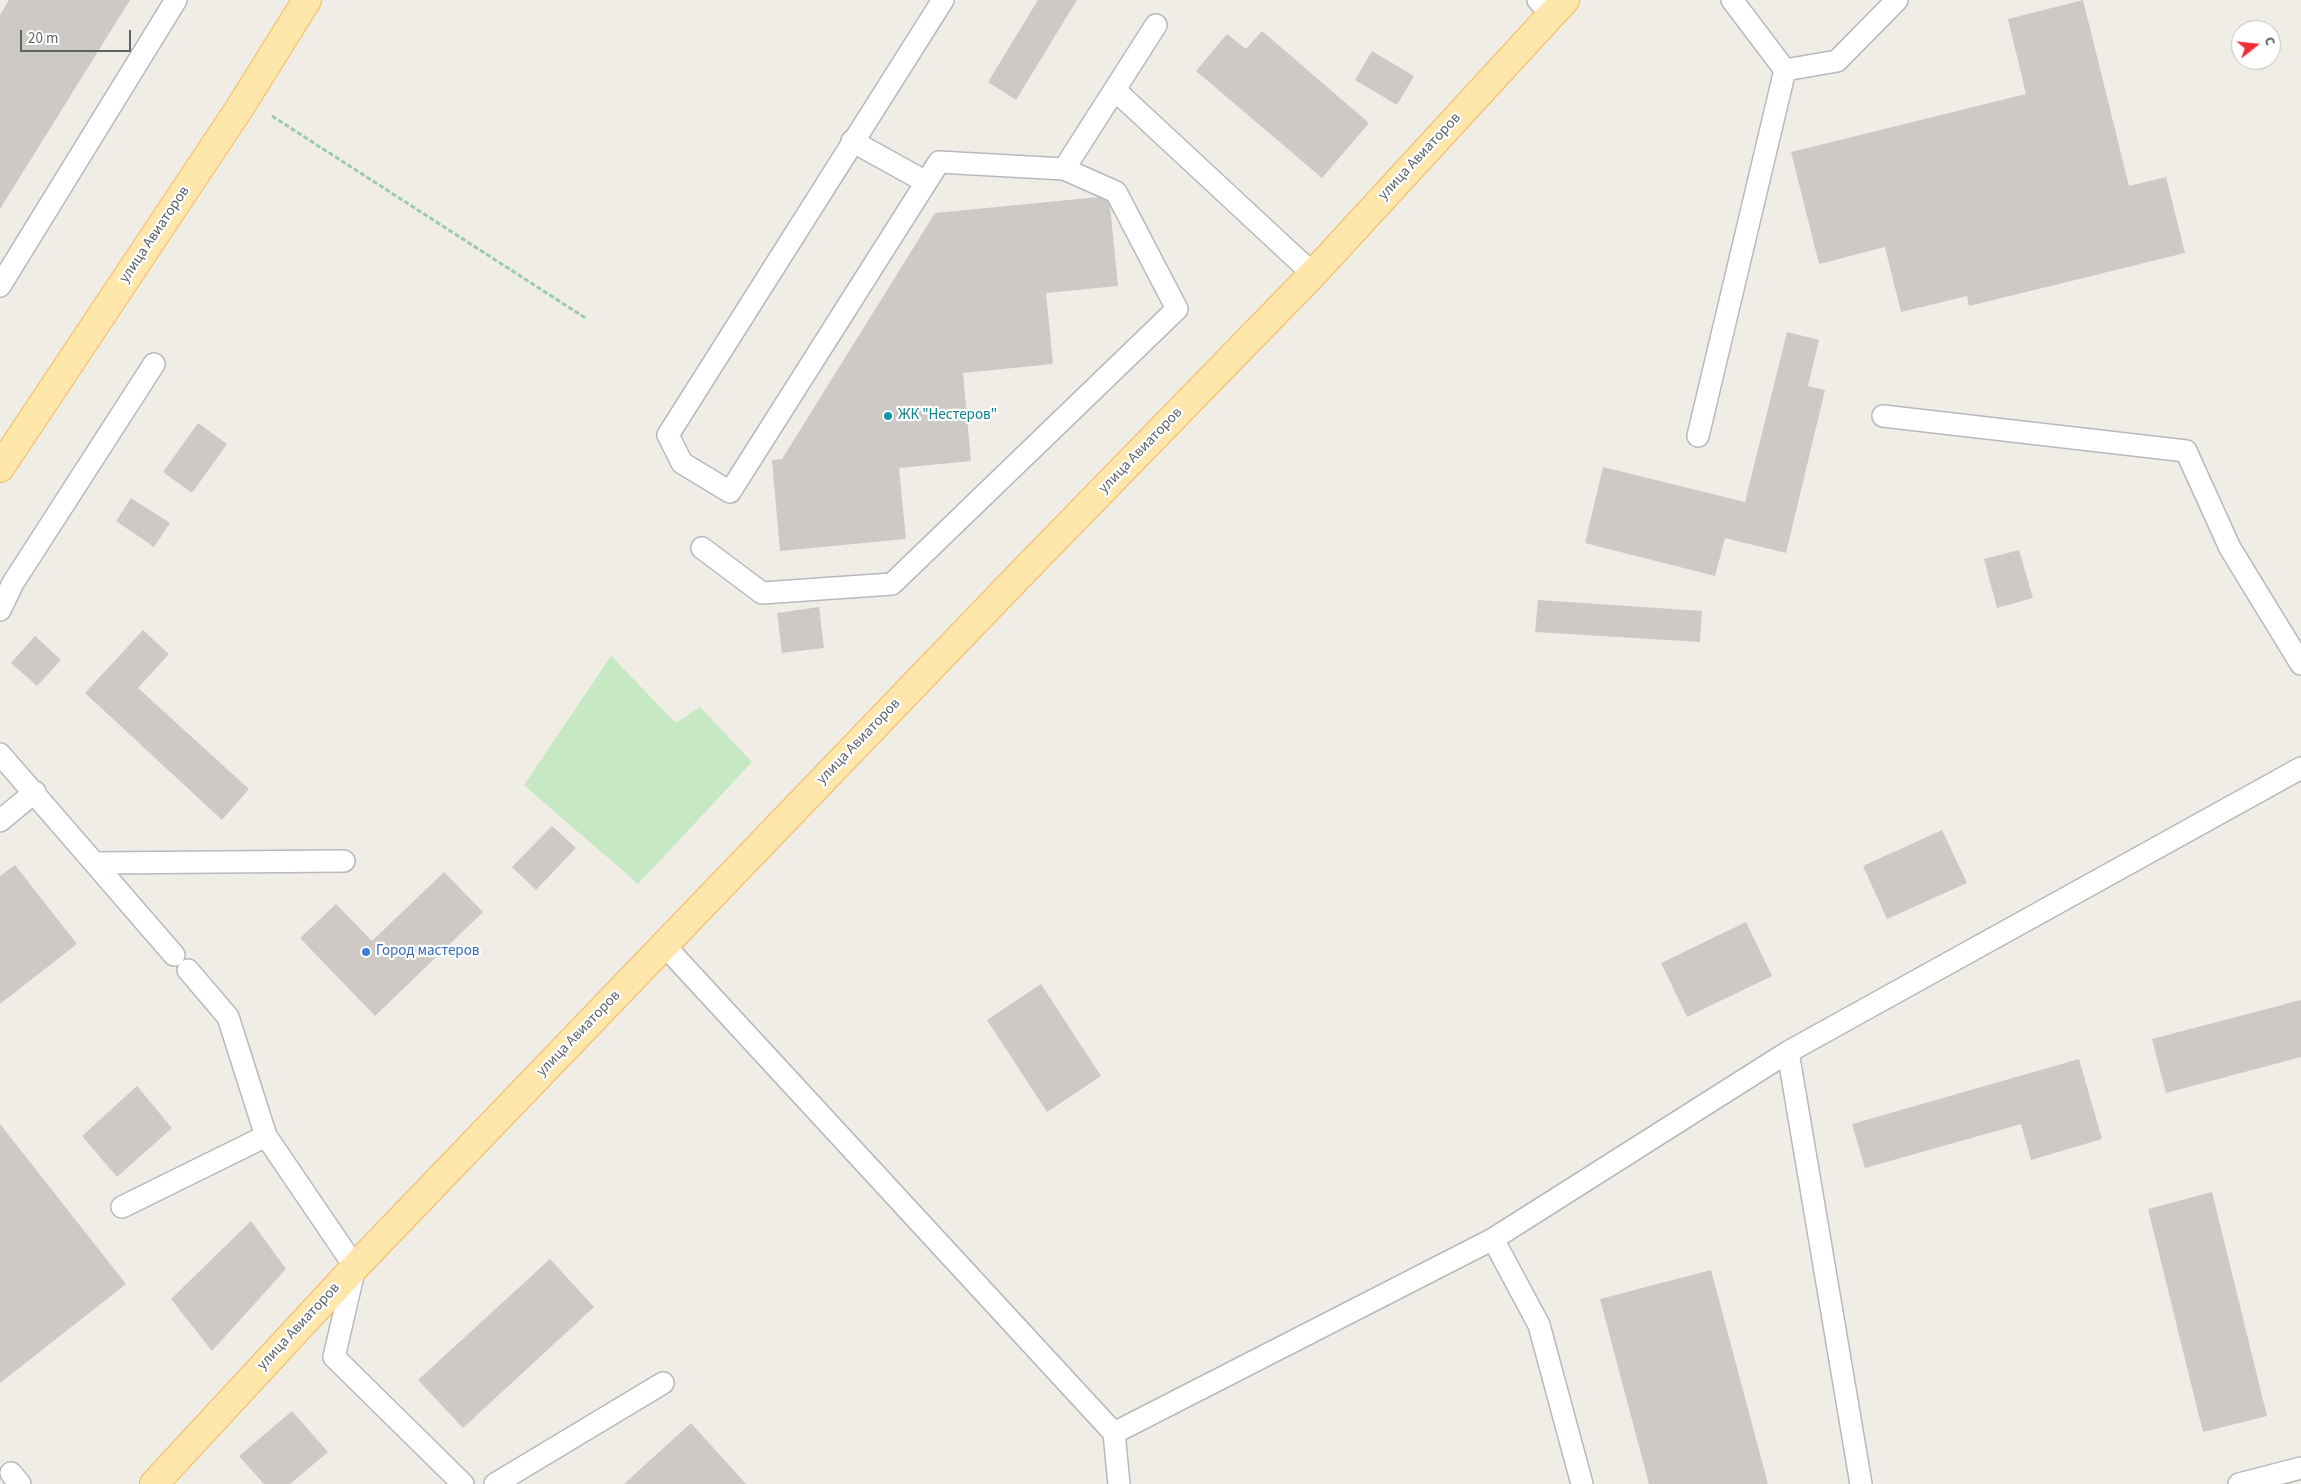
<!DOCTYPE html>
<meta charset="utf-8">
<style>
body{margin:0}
#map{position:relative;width:2301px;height:1484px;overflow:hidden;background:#f0ede6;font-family:"Source Sans 3",sans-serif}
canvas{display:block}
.north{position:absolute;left:2231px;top:20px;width:50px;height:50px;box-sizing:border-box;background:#fff;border:1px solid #bec1c2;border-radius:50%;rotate:74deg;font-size:14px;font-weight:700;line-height:20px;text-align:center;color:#5d6367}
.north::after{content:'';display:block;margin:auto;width:18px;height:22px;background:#f02c35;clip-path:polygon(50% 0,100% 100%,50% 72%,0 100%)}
.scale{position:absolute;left:20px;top:30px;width:111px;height:22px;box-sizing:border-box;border:2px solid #5d6367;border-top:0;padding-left:6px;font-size:15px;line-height:18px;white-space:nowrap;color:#5d6367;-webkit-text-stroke:4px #fff;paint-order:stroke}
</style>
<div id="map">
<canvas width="2301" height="1484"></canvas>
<div class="north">С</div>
<div class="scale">20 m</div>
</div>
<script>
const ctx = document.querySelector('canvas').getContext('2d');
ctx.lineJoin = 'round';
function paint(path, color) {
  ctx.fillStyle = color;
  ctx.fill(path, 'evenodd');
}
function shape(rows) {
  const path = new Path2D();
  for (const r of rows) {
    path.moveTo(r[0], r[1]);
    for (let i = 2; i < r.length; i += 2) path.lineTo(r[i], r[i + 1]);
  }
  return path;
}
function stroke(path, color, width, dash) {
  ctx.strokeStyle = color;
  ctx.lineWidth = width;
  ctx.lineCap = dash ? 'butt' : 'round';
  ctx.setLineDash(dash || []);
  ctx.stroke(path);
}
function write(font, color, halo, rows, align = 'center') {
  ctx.font = font + ' "Source Sans 3",sans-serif';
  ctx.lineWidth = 4.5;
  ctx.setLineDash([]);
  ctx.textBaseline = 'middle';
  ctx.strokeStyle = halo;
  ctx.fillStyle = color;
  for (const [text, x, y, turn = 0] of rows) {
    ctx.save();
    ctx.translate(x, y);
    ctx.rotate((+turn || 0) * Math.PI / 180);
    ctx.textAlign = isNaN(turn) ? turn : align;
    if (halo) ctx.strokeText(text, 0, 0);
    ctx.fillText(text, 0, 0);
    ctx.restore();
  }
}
paint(shape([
 [611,656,676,723,700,707,752,762,638,884,524,785]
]), '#c6e8c2');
paint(shape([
 [9,0,130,0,0,209,0,15],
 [1038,0,1077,0,1016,100,988,82],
 [2083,0,2129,186,2166,177,2185,253,1969,306,1967,296,1901,312,1885,247,1819,264,1791,152,2026,94,2008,19],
 [1262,31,1369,123,1322,178,1196,71,1227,34,1246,49],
 [1372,51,1414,76,1397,105,1355,80],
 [1109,196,1118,286,1046,293,1053,364,963,373,971,461,899,468,906,539,780,551,772,460,782,459,935,213],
 [1787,332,1819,340,1808,386,1825,390,1786,553,1725,538,1715,576,1585,543,1603,467,1745,502],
 [198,423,227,444,192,493,163,472],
 [131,498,170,523,154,547,116,521],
 [2019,550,2033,598,1997,608,1984,559],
 [1538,600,1702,611,1700,642,1535,632],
 [819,607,824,648,782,653,777,613],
 [143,630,169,654,138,688,249,789,222,820,85,693],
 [35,636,61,660,37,686,11,663],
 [552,826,576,848,536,890,512,867],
 [1942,830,1967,883,1887,919,1863,866],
 [15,865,77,944,0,1004,0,876],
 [444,872,483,912,375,1016,300,938,336,904,372,941],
 [1746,922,1772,976,1687,1017,1661,963],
 [1041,984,1101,1076,1047,1112,987,1020],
 [2301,1000,2301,1057,2166,1093,2152,1039],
 [2079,1059,2102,1139,2031,1160,2021,1124,1865,1168,1852,1124],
 [137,1086,172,1128,117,1177,82,1136],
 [0,1124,126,1284,0,1383],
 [2212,1192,2267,1416,2203,1432,2148,1209],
 [251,1221,286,1269,212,1351,171,1299],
 [550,1259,594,1307,463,1428,418,1380],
 [1711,1270,1768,1484,1649,1484,1600,1299],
 [292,1411,328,1452,290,1484,264,1484,239,1456],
 [691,1423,746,1484,624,1484]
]), '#cdcac5');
const service = shape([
 [1538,0,1552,14],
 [1785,70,1837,61,1897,0],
 [1115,90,1313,274],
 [852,141,926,182],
 [1064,169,1156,25],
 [0,286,176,0],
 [1883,416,2186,451,2230,548,2301,664],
 [1698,436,1785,70,1732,0],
 [702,548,762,593,892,584,1177,309,1116,192,1064,169,939,162,730,492,682,463,668,435,943,0],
 [0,610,13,583,154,364],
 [0,754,174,955],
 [0,821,35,792],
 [96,863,344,861],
 [664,945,1114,1433],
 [188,970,228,1017,266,1136,355,1267,334,1357,463,1484],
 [1788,1052,1861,1484],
 [122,1207,266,1136],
 [1493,1239,1539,1325,1582,1484],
 [11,1473,20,1484],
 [495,1484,663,1383],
 [1119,1484,1114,1433,1493,1239,1788,1052,2301,768],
 [2239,1484,2301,1468]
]);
const primary = shape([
 [0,468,239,109,307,0],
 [154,1484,355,1267,1018,577,1313,274,1565,0]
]);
stroke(service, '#b6b9bd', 24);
stroke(primary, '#f6b759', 30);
stroke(shape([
 [272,116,587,319]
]), '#9bcda4', 3, [5, 2.5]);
stroke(service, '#fff', 21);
stroke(primary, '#ffe7ac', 28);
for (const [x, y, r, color] of [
 [888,416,5,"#0f9aa8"],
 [366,952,5,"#3f7fe0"]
]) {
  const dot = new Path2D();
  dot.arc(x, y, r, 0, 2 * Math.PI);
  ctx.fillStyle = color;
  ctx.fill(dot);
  stroke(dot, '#fff', 2);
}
write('15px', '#5d6367', '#fff', [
 ["улица Авиаторов",1420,157,-47],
 ["улица Авиаторов",155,235,-56],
 ["улица Авиаторов",1141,451,-46],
 ["улица Авиаторов",859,742,-46],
 ["улица Авиаторов",579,1034,-46],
 ["улица Авиаторов",299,1327,-47]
]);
write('15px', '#0d838f', '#fff', [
 ["ЖК \"Нестеров\"",898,416]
], 'left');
write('15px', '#366cbe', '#fff', [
 ["Город мастеров",376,952]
], 'left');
</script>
